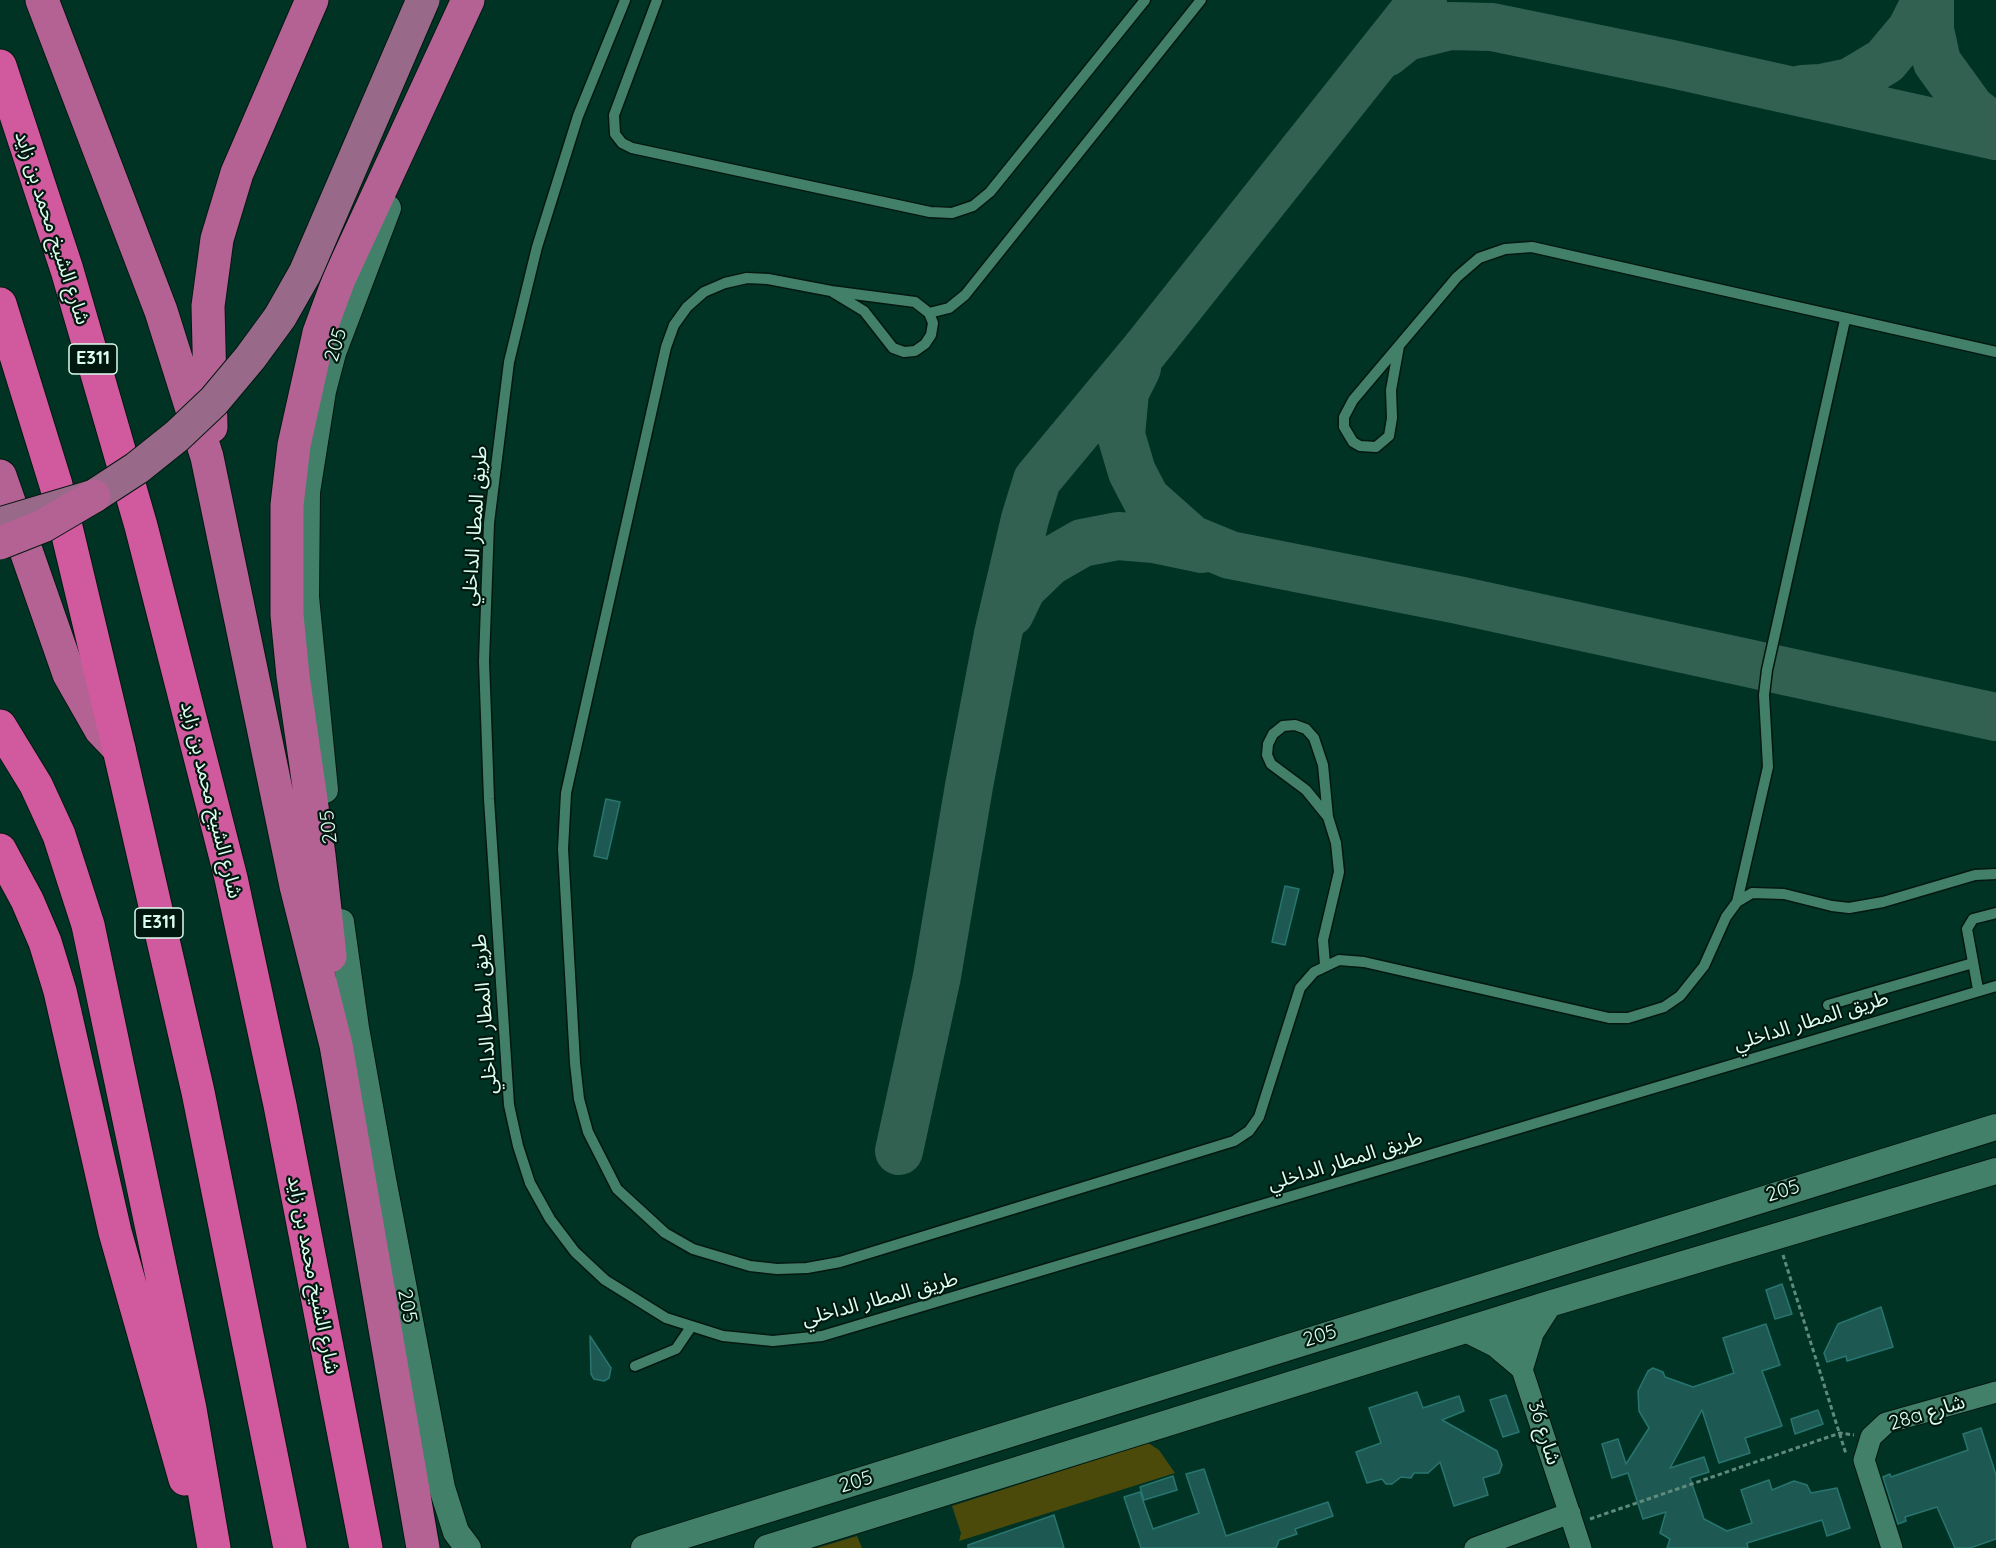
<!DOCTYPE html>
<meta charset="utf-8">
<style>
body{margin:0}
canvas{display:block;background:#003324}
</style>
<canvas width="1996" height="1548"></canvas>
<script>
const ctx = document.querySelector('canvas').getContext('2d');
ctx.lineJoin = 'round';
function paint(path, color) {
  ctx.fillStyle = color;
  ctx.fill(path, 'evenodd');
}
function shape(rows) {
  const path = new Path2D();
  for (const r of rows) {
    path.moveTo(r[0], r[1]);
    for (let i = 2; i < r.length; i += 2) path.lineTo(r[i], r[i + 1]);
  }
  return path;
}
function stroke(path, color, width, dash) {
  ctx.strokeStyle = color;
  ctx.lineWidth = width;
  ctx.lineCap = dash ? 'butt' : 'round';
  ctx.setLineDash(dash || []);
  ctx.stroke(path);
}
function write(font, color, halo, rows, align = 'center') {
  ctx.font = font + ' Quicksand,"Noto Sans Arabic",sans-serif';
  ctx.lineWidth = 4.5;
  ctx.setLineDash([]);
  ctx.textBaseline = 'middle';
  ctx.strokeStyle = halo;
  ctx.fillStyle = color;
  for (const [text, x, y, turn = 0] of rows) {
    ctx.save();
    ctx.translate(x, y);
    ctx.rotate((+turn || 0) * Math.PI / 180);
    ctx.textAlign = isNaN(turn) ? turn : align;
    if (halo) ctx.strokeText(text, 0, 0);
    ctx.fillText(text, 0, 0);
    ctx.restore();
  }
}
paint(shape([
 [1148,1443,1159,1450,1175,1473,959,1541,961,1533,952,1506],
 [857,1536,862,1548,817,1548]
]), '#4c4a0a');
stroke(shape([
 [1930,0,1930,30,1937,62,1971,109,1996,129],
 [1386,53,1406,37,1450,26,1492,27,1672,64,1996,136],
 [1802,89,1821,88,1850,82,1885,61,1911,30,1926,0],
 [1137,368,1125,392,1121,435,1132,472,1146,499,1191,539,1230,555,1458,600,1996,717],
 [1010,613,1022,588,1049,562,1082,543,1118,536,1154,539,1202,549],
 [899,1151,937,976,969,786,998,634,1025,519,1037,480,1145,350,1423,0]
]), '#326152', 48);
const building = shape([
 [606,799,620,802,607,859,594,856,606,799],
 [1285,886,1299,889,1285,945,1272,942,1285,886],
 [1782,1284,1792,1314,1775,1319,1766,1290,1782,1284],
 [1881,1307,1893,1347,1847,1361,1846,1356,1827,1362,1824,1353,1838,1324,1881,1307],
 [1766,1324,1780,1365,1762,1371,1782,1426,1745,1438,1750,1453,1719,1463,1702,1410,1670,1468,1704,1457,1709,1472,1690,1478,1704,1519,1727,1531,1752,1523,1741,1490,1769,1480,1772,1490,1794,1481,1807,1485,1811,1493,1837,1488,1850,1528,1827,1536,1822,1520,1747,1543,1748,1548,1667,1548,1670,1539,1660,1533,1666,1512,1643,1519,1628,1473,1612,1478,1602,1444,1618,1439,1626,1464,1649,1428,1639,1411,1638,1391,1648,1371,1653,1368,1663,1372,1665,1377,1693,1387,1734,1373,1723,1338,1766,1324],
 [590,1336,611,1368,609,1378,604,1381,594,1379,591,1374,590,1336],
 [1417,1392,1423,1408,1459,1396,1464,1411,1442,1420,1497,1451,1502,1465,1499,1473,1483,1478,1488,1495,1454,1506,1440,1462,1428,1473,1414,1473,1411,1478,1401,1477,1392,1484,1386,1484,1382,1479,1367,1483,1356,1452,1381,1443,1369,1408,1417,1392],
 [1506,1395,1519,1432,1503,1437,1490,1400,1506,1395],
 [1818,1410,1823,1424,1795,1434,1791,1419,1818,1410],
 [1981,1428,1996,1475,1996,1539,1970,1548,1955,1548,1937,1507,1905,1517,1906,1521,1898,1524,1883,1477,1890,1474,1891,1477,1968,1450,1963,1434,1981,1428],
 [1204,1469,1226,1536,1328,1502,1333,1516,1295,1529,1297,1534,1279,1540,1276,1548,1141,1548,1124,1497,1140,1492,1153,1529,1199,1513,1186,1474,1204,1469],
 [1173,1476,1177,1490,1144,1500,1140,1487,1173,1476],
 [1054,1515,1064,1548,968,1548,968,1545,1054,1515]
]);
paint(building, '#1e5853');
stroke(building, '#28756f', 1.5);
const service = shape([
 [625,0,578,116,537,247,509,362,489,523,484,661,489,799,509,1105,518,1146,530,1183,550,1219,575,1252,605,1280,666,1318,723,1336,773,1341,822,1336,1996,986],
 [657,0,614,115,615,134,622,143,632,148,930,212,952,213,973,206,990,192,1145,0],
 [831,291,864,311,893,348,904,352,915,351,925,344,931,335,933,323,929,313,915,302,831,291,768,279,747,278,725,283,704,292,687,307,674,325,666,347,566,793,563,849,575,1063,579,1099,588,1132,617,1189,665,1233,693,1249,750,1266,777,1269,807,1268,840,1262,1234,1141,1249,1131,1259,1117,1300,988,1314,972,1339,960,1364,962,1609,1018,1628,1018,1664,1007,1680,996,1704,966,1726,917,1737,902,1752,893,1784,894,1832,906,1849,908,1883,902,1975,875,1996,874],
 [929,313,949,308,965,295,1201,0],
 [1399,346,1391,390,1392,418,1389,436,1376,447,1360,446,1353,442,1344,427,1344,417,1353,400,1457,277,1479,258,1505,249,1532,247,1996,352],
 [1737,902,1768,767,1764,695,1767,670,1845,320],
 [1325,965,1323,940,1339,872,1336,843,1328,817,1323,765,1314,738,1306,729,1295,725,1283,726,1273,734,1268,744,1267,755,1271,764,1306,790,1328,817],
 [1978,989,1967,929,1973,919,1996,913],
 [1828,1005,1973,963],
 [635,1366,676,1349,691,1327]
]);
const minor = shape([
 [1505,1318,1581,1548],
 [1475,1548,1570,1513],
 [1892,1548,1864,1460,1871,1437,1886,1423,1996,1392]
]);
const tertiary = shape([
 [325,790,306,597,307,492,323,391,333,353,388,208],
 [341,922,356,1028,382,1174,442,1488,456,1532,468,1548],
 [1468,1330,1496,1344,1521,1365],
 [1521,1365,1531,1332,1549,1304],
 [644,1548,1996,1127],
 [767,1548,1549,1304,1996,1171]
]);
const trunk = shape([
 [42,0,161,311,207,457,296,886,336,1045,423,1548],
 [211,427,208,306,217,239,237,173,312,0],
 [0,476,69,674,101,730,119,749],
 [330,956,319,855,293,676,287,615,287,505,294,445,319,333,339,279,468,0]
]);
const motorway = shape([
 [0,66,67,270,141,526,231,878,280,1105,366,1548],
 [0,304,56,485,119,749,198,1092,290,1548],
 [0,726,36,785,59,835,88,925,190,1409,214,1548],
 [0,850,27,900,45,942,60,991,115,1232,185,1479]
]);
stroke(service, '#041710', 13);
stroke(minor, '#041710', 23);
stroke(tertiary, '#041710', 28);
stroke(trunk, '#041710', 35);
stroke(motorway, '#041710', 35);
stroke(shape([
 [1783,1255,1846,1454],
 [1590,1519,1840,1433,1854,1435]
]), '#608b7c', 3, [4.5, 3]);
stroke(service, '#428069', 10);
stroke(minor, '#428069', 21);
stroke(tertiary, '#428069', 26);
stroke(trunk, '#b46294', 33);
stroke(motorway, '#d15a9f', 33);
const primaryBridge = shape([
 [0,524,94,496,137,468,177,436,214,401,250,358,280,317,305,273,423,0]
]);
const trunkBridge = shape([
 [0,543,43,526,94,496]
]);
stroke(primaryBridge, '#041710', 35, []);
stroke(trunkBridge, '#041710', 35, []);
stroke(primaryBridge, '#986989', 33);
stroke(trunkBridge, '#b46294', 33);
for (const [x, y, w] of [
 [93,359,48],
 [159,923,48]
]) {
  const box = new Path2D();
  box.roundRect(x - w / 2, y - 15, w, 30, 4.5);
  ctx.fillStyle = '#00180f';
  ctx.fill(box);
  stroke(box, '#ddfdef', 1.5);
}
write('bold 18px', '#ddfdef', null, [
 ["E311",93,359],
 ["E311",159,923]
]);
write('20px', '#ddfdef', '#00180f', [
 ["شارع الشيخ محمد بن زايد",52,228,72],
 ["205",336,345,-73],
 ["طريق المطار الداخلي",475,526,-86],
 ["شارع الشيخ محمد بن زايد",211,800,76],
 ["205",329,827,-96],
 ["طريق المطار الداخلي",485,1014,-94],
 ["طريق المطار الداخلي",1811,1021,-17],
 ["طريق المطار الداخلي",1345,1161,-17],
 ["205",1783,1191,-17],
 ["شارع الشيخ محمد بن زايد",313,1275,79],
 ["طريق المطار الداخلي",880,1299,-15],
 ["205",407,1306,79],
 ["205",1320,1336,-17],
 ["28a شارع",1927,1413,-17],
 ["شارع 36",1544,1433,72],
 ["205",856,1482,-17]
]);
</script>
